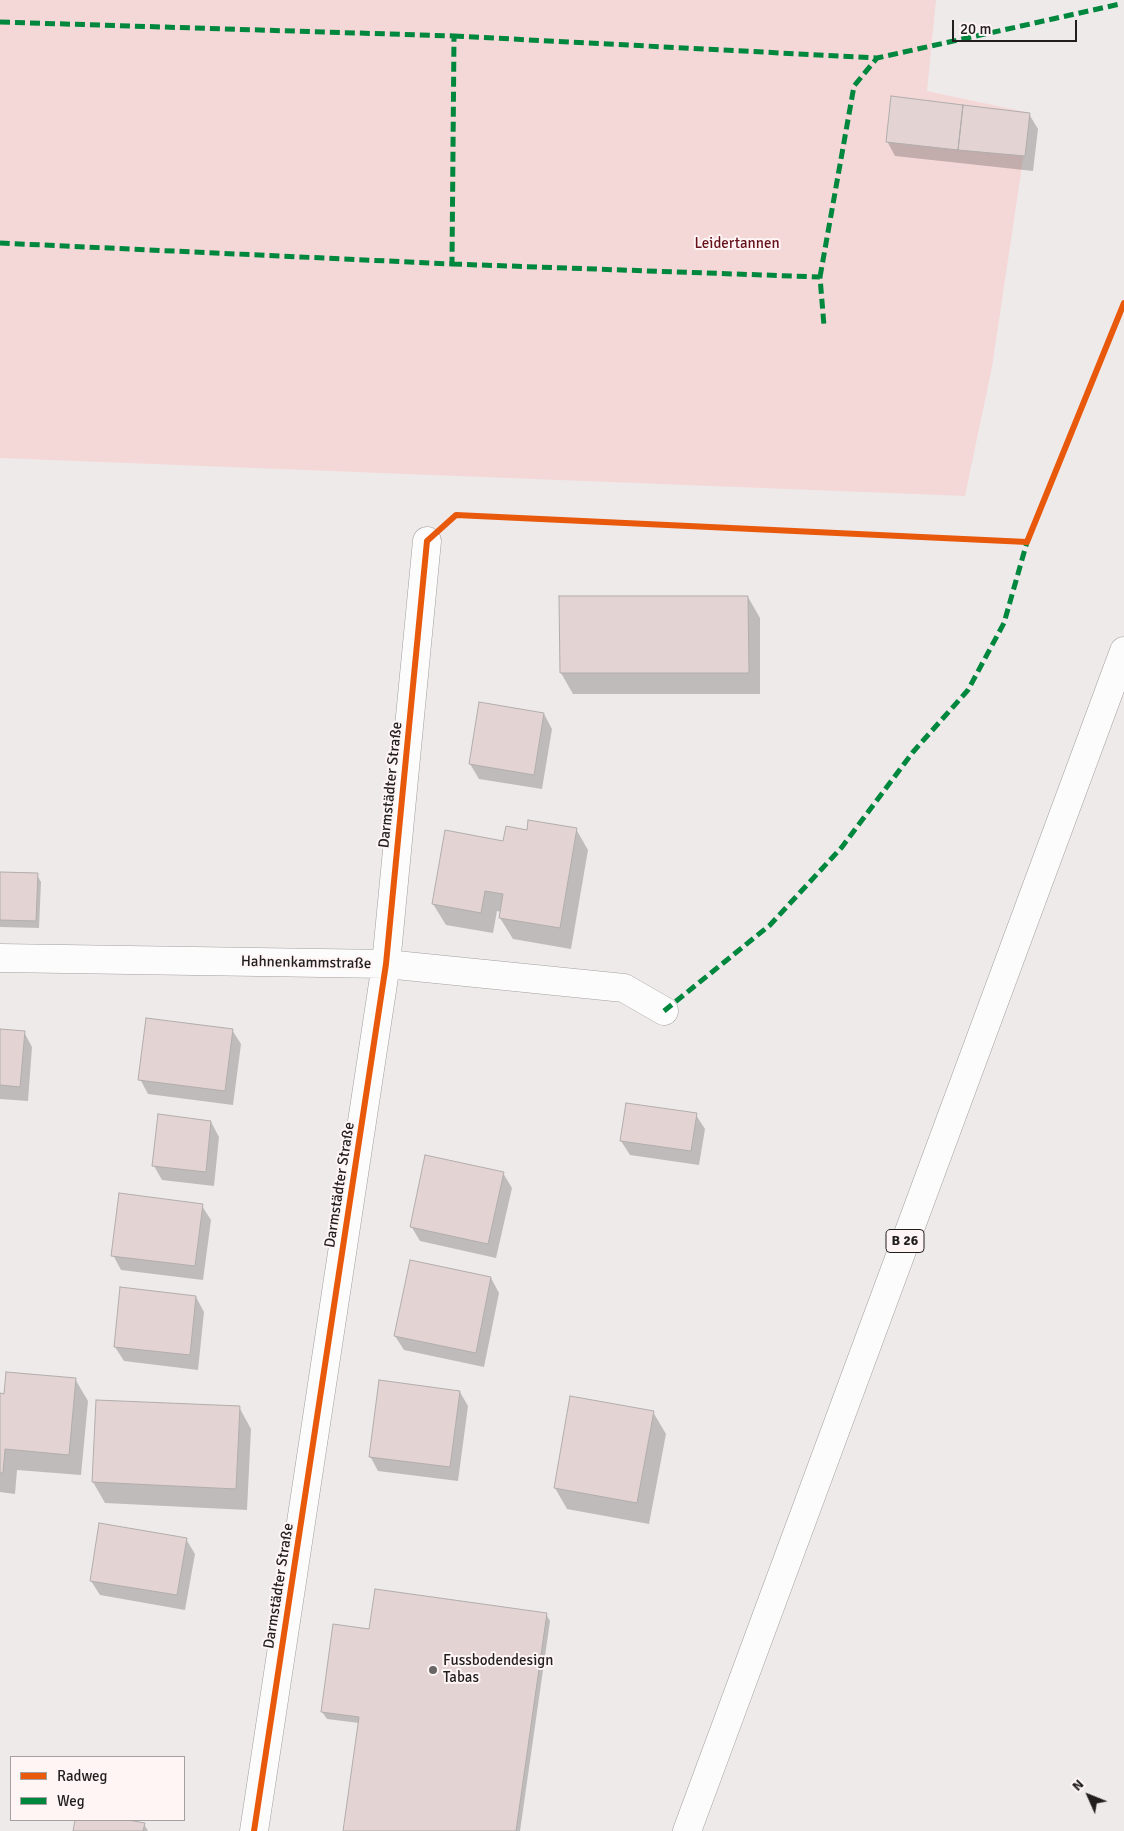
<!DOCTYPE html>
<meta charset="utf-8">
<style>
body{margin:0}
#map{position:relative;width:1124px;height:1831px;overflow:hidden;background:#efeaea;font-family:Signika,sans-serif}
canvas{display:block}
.legend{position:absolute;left:10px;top:1756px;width:175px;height:65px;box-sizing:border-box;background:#fff5f5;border:1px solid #a69f9f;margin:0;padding:6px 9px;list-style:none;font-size:15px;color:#211e1e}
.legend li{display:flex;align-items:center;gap:10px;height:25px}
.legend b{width:25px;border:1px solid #a69f9f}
.north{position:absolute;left:1064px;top:1771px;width:50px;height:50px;-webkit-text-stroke:4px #fff5f5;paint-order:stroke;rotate:314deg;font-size:14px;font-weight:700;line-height:20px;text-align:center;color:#211e1e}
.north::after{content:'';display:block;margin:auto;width:18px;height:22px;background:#211e1e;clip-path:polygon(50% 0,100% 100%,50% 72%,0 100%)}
.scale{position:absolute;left:952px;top:20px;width:125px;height:22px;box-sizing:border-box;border:2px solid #211e1e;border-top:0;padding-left:6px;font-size:15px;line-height:18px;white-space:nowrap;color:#211e1e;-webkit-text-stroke:4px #fff5f5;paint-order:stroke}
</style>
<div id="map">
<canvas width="1124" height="1831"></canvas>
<ul class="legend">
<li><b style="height:6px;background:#e8590c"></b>Radweg</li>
<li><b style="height:6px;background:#00873e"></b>Weg</li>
</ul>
<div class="north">N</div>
<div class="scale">20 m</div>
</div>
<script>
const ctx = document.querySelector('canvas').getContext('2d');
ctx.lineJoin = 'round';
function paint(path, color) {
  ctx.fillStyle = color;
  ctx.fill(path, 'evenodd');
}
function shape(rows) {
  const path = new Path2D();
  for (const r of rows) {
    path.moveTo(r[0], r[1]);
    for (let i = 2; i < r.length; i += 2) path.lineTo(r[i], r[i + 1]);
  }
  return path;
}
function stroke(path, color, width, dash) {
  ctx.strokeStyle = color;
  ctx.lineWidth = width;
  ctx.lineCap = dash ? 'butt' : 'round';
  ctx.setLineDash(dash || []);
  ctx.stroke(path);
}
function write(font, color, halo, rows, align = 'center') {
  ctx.font = font + ' Signika,sans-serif';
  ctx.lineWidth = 4;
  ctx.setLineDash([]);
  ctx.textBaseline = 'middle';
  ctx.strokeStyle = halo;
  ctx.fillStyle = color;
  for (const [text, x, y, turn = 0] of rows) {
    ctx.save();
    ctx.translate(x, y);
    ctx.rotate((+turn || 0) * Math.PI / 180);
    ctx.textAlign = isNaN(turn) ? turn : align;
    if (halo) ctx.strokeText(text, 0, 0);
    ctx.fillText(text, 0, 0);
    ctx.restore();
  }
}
paint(shape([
 [0,0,936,0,927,91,1030,113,992,367,965,496,0,458]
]), '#f4d8d7');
paint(shape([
 [1029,114,1038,129,1033,171,895,156,887,141],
 [748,597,760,618,760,694,573,694,561,673,561,598],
 [544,714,552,729,542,789,479,779,470,764],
 [576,829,588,850,571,949,513,939,500,918,501,912,497,911,493,933,446,925,433,904,504,842],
 [0,874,37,875,41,882,39,928,0,927],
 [0,1030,24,1032,32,1047,28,1101,0,1099],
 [232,1030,241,1044,233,1105,148,1094,140,1079],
 [696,1115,705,1129,699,1165,630,1155,621,1141],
 [211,1122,219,1137,214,1186,162,1180,154,1166],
 [503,1173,512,1188,496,1258,420,1241,411,1226],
 [202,1206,211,1220,203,1280,121,1270,113,1255],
 [491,1278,499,1293,484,1367,404,1350,395,1336],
 [196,1297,204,1312,198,1370,124,1361,115,1347],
 [75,1379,88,1401,81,1475,17,1470,15,1494,0,1492,0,1395,5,1395],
 [460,1392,468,1406,458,1481,378,1471,370,1456],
 [239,1407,251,1429,247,1510,105,1503,93,1482],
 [653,1412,666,1434,649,1524,567,1509,555,1488],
 [186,1539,195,1554,185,1610,100,1595,91,1581],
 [546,1614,550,1621,520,1831,344,1831,359,1723,327,1719,322,1712,370,1630],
 [76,1820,122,1820,144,1824,148,1831,74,1831]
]), '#0003');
const building = shape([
 [891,96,963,105,958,150,886,142,891,96],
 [963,105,1030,113,1025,156,958,150,963,105],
 [559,596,748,596,749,673,560,673,559,596],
 [479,702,544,713,534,775,469,764,479,702],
 [528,820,577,828,560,928,499,918,503,894,485,891,481,913,432,904,445,830,503,841,506,826,527,830,528,820],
 [0,872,38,873,36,921,0,920,0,872],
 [146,1018,233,1029,225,1091,138,1080,146,1018],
 [0,1029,25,1031,20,1087,0,1085,0,1029],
 [626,1103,697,1113,691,1151,620,1141,626,1103],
 [158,1114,211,1121,206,1172,152,1166,158,1114],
 [425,1155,504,1172,488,1244,410,1227,425,1155],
 [119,1193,203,1204,195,1266,111,1256,119,1193],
 [410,1260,491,1277,476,1353,394,1336,410,1260],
 [120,1287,196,1296,190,1355,114,1347,120,1287],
 [6,1372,76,1378,69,1455,5,1449,3,1473,0,1473,0,1393,4,1394,6,1372],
 [379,1380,460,1391,450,1467,369,1457,379,1380],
 [570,1396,654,1411,637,1503,554,1488,570,1396],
 [96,1400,240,1406,236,1489,92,1482,96,1400],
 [99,1523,187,1538,177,1595,90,1581,99,1523],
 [375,1589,547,1613,516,1831,343,1831,359,1717,321,1712,333,1624,369,1629,375,1589],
 [75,1820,128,1820,145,1823,143,1831,73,1831,75,1820]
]);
paint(building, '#e4d3d3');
stroke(building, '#b1adad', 1);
const street = shape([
 [0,958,386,964,624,988,664,1011],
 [254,1831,386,964,427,541]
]);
const primary = shape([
 [687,1831,1124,651]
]);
stroke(street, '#a39f9f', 29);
stroke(primary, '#a39f9f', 29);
stroke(street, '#fdfcfc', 28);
stroke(primary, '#fdfcfc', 28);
stroke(shape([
 [0,22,454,36,452,264,0,243],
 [454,36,877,58,1120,4],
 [452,264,820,277,824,326],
 [820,277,854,86,877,58],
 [664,1011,770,925,842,847,913,752,968,690,1004,623,1027,542]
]), '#00873e', 5, [10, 5]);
stroke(shape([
 [254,1831,386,964,427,541,456,515,1027,542,1124,303]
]), '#e8590c', 6);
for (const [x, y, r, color] of [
 [433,1670,5,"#696565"]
]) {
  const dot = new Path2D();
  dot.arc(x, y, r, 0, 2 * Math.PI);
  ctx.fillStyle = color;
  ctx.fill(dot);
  stroke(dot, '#fff5f5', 2);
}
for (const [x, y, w] of [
 [905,1241,38]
]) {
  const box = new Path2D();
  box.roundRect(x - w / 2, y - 11.5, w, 23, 4);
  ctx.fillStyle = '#fff5f5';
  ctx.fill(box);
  stroke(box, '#211e1e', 1);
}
write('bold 14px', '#211e1e', null, [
 ["B 26",905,1241]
]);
write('15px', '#66111a', '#fff5f5', [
 ["Leidertannen",737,244]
]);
write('15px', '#211e1e', '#fff5f5', [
 ["Darmstädter Straße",391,785,-84],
 ["Hahnenkammstraße",306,963,1],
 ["Darmstädter Straße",340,1185,-81],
 ["Darmstädter Straße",279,1586,-81]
]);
write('15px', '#211e1e', '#fff5f5', [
 ["Fussbodendesign",443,1661],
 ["Tabas",443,1678]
], 'left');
</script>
